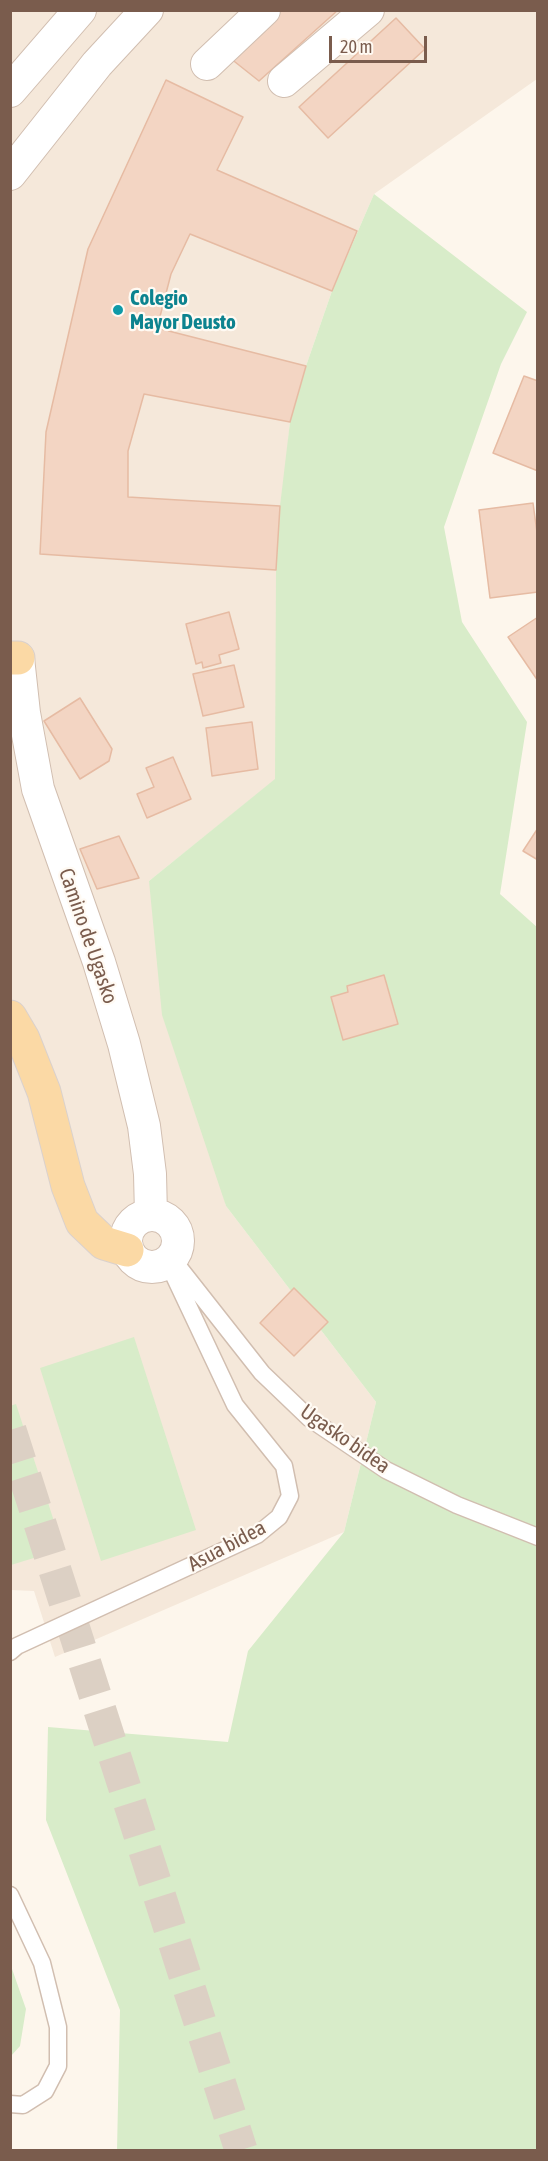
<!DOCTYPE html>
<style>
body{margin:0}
#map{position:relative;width:548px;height:2161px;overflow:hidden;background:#fdf6ec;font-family:"Asap Condensed",sans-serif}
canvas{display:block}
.frame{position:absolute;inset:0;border:12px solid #7a5c4d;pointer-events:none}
.scale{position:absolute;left:329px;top:36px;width:98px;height:27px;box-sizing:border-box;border:3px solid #7a5c4d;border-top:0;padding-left:8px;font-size:18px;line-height:21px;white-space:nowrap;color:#7a5c4d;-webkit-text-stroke:4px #fffaf3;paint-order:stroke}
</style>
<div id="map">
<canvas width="548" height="2161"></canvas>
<div class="frame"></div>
<div class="scale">20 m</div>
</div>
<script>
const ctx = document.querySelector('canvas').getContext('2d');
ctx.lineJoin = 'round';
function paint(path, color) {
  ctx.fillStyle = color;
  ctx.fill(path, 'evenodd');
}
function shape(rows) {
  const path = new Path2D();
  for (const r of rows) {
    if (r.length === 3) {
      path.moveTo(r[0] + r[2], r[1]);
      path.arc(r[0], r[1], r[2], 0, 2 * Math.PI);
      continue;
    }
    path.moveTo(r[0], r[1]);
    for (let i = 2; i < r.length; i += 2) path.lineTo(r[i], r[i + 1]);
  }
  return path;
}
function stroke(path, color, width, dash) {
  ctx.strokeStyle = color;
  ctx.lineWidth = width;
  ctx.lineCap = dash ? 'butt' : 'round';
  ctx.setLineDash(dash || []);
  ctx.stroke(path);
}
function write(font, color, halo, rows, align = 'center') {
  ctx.font = font + ' "Asap Condensed",sans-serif';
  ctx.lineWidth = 4.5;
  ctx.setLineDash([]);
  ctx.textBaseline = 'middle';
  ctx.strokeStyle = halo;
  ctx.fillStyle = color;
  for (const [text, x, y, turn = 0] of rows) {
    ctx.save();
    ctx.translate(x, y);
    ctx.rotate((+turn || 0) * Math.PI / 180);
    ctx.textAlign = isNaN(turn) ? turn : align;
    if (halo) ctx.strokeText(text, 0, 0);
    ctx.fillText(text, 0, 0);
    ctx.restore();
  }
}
paint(shape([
 [11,11,537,11,537,79,374,194,332,291,306,366,290,422,276,570,276,779,149,881,226,1206,376,1402,344,1532,55,1657,34,1591,11,1590]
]), '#f5e8da');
paint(shape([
 [374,194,527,312,501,364,444,527,462,622,527,722,500,894,538,928,537,2150,117,2150,120,2010,46,1820,48,1727,228,1742,248,1651,344,1532,376,1402,226,1206,162,1015,149,881,275,779,276,570,280,506,290,422,306,366,332,291],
 [134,1337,196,1530,101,1561,40,1368],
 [16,1404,63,1549,11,1565,10,1406],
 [11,1966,26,2009,20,2046,11,2056]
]), '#d8ecc9');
const building = shape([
 [275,10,338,10,259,81,225,54,275,10],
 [396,18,425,49,328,138,299,107,396,18],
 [166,80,243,117,217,170,357,231,332,291,190,234,171,274,157,328,306,366,290,422,144,394,128,451,128,497,280,506,276,570,40,554,46,432,88,249,166,80],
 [524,376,538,381,538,471,493,453,524,376],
 [533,503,538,540,538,592,490,598,479,510,533,503],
 [229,612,239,649,219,655,221,663,203,668,202,662,196,664,186,624,229,612],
 [538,617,538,681,508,637,538,617],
 [234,665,244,707,203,716,193,674,234,665],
 [80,698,112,749,109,761,80,779,44,721,80,698],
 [252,722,258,769,212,776,206,728,252,722],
 [173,757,191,799,147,818,137,794,154,787,146,768,173,757],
 [538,828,538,860,523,851,538,828],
 [119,836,139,878,97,889,80,849,119,836],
 [384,975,398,1024,343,1040,331,997,348,992,347,986,384,975],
 [294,1288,328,1322,294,1356,260,1323,294,1288]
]);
paint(building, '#f3d5c3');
stroke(building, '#e6bba3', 1.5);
stroke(shape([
 [10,1430,241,2150]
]), '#dcd0c4', 33, [33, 16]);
const lane = shape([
 [177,1265,262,1373,309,1418,386,1470,457,1505,538,1537],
 [10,1652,17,1646,257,1535,279,1517,290,1496,284,1466,235,1405,168,1263],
 [10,1895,42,1963,58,2027,58,2066,45,2091,23,2105,10,2104]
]);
const street = shape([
 [207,64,264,10],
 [284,81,368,10],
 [10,91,80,10],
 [10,174,97,64,147,10],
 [18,658,24,713,38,789,99,962,124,1044,144,1126,150,1174,151,1215],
 [152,1241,26]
]);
const primary = shape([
 [10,658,18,658],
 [10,1017,23,1039,44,1092,68,1186,82,1222,104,1243,127,1250]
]);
stroke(lane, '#d1beb0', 19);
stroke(street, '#d1beb0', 34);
stroke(primary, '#dad1cd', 35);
stroke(lane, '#fff', 16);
stroke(street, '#fff', 32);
stroke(primary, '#fbd9a5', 33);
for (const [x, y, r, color] of [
 [118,310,6,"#0f9aa8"]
]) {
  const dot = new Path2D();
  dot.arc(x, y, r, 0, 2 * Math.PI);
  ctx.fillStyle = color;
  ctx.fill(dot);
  stroke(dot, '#fffaf3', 2);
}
write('bold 21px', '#0d838f', '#fffaf3', [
 ["Colegio",130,298],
 ["Mayor Deusto",130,322]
], 'left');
write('21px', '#7a5c4d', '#fffaf3', [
 ["Camino de Ugasko",88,936,71],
 ["Ugasko bidea",345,1439,35],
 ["Asua bidea",227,1546,-28]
]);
</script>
